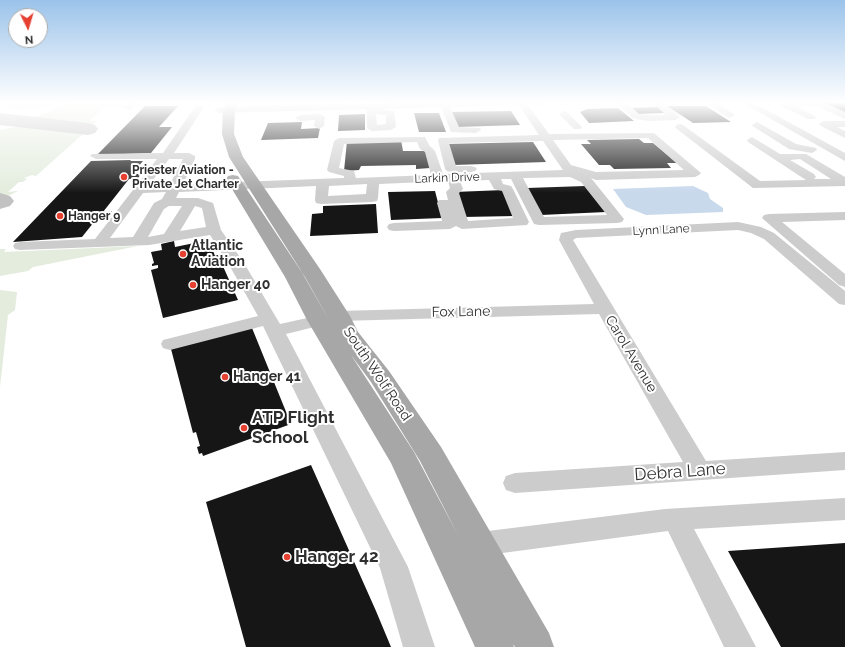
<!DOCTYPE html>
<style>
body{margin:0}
#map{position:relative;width:845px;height:647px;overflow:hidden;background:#fff;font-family:Raleway,sans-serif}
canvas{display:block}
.north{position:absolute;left:8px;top:8px;width:40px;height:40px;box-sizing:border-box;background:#fff;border:1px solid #acacac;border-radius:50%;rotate:175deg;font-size:11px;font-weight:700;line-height:16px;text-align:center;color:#2f2f2f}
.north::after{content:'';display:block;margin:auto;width:14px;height:18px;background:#e64031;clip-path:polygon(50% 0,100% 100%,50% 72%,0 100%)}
</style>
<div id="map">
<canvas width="845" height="647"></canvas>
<div class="north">N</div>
</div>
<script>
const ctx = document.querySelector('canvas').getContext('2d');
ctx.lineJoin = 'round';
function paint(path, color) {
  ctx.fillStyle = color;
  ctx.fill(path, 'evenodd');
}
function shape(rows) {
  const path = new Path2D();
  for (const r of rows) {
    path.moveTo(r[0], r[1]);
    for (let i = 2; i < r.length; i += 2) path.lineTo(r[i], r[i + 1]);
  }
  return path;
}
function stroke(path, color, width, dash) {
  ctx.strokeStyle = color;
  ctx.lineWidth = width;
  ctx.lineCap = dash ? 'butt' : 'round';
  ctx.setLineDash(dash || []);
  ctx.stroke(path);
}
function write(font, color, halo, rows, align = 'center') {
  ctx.font = font + ' Raleway,sans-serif';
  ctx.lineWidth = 4;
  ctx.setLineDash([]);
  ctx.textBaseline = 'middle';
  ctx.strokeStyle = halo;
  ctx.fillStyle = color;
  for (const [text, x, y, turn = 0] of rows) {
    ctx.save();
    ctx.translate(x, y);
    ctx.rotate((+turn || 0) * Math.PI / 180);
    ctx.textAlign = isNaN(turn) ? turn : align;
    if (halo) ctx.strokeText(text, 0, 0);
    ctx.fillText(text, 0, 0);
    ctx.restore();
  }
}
paint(shape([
 [2,102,62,102,44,107,21,109,3,106,1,105],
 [73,102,133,102,126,107,105,107,89,121,97,121,90,125,42,120,36,117],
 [137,102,209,102,207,104,132,107],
 [25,125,78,131,83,134,36,176,32,175,24,178,27,179,23,182,19,182,8,192,18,191,10,195,0,197,0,130],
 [138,246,33,267,28,271,0,276,0,249,6,249,4,252],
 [0,290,17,292,15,310,8,315,0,387]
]), '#e3ecdd');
paint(shape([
 [693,186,708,193,710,199,723,208,723,212,646,215,626,207,613,189]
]), '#c9d9ec');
paint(shape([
 [0,113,88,123,95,125,98,129,95,133,88,135,0,125,0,113],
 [0,193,10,196,14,201,10,206,0,209,0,193]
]), '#c2c2c2');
paint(shape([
 [822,102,845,102,845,112],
 [145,106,178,106,159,127,172,127,151,153,97,155],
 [667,106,706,106,731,122,693,123],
 [657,107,665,113,635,114,627,108],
 [618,108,634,121,589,123,580,112,587,109],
 [511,111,520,125,456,127,450,112],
 [414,113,439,113,446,132,419,132],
 [365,114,365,130,338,131,339,115],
 [302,122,301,129,320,128,318,138,261,140,268,123],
 [639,139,644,143,653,143,677,163,667,163,671,168,614,169,610,165,599,165,581,144,591,144,587,140],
 [401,140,403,151,426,151,430,168,416,169,416,165,361,166,359,170,344,171,347,141],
 [533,142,546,162,453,165,445,144],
 [131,160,130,161,143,161,132,174,141,174,138,178,129,179,103,212,112,211,108,217,98,217,82,237,13,242,91,161],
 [585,186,606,212,541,215,527,188],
 [504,190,516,216,462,217,454,192],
 [435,191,442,218,391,220,388,192],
 [376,204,378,233,310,236,312,214,323,213,323,206],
 [209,240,215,256,218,255,238,300,163,318,151,270,158,268,158,265,152,266,152,264,154,263,151,252,162,250,161,244,174,241,175,247],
 [252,328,291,424,203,456,202,453,199,454,197,447,200,446,196,432,193,433,171,349],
 [311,465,376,611,391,647,246,647,206,502],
 [845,543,845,647,781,647,728,551]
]), '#161616');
paint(shape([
 [129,102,138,102,132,109,129,110,124,107,129,102],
 [428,102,551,102,547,105,528,105,549,134,654,133,701,173,699,175,695,177,596,180,591,178,624,219,622,222,617,223,539,225,534,224,511,179,501,179,503,184,511,186,513,189,529,222,527,225,462,229,456,226,450,229,394,231,389,230,387,227,389,224,394,223,442,221,437,203,439,200,448,200,446,192,450,188,448,181,379,184,378,198,377,201,372,202,321,204,316,203,315,200,316,186,179,192,176,198,198,198,213,203,221,230,244,263,280,324,339,311,594,304,559,240,561,233,576,230,738,222,761,227,774,233,845,291,845,305,839,304,764,239,751,233,738,230,576,238,573,240,706,461,845,452,845,470,515,493,506,490,503,483,506,476,515,473,683,462,599,314,339,321,286,334,408,567,435,647,403,647,380,568,263,326,170,350,163,348,161,344,163,340,258,316,228,263,210,235,149,245,20,250,15,249,13,246,15,243,20,242,95,239,157,159,96,159,90,156,92,154,163,153,196,105,199,104,204,107,174,153,189,153,195,156,195,159,183,184,344,178,344,176,329,172,327,170,334,141,339,138,425,137,429,145,435,151,443,174,563,170,543,141,449,143,456,166,471,166,475,167,477,169,475,171,471,172,451,172,447,171,445,169,438,140,439,138,539,135,519,105,450,107,459,127,480,128,481,130,476,133,451,132,441,107,379,109,394,111,396,127,391,130,372,131,367,128,367,109,219,113,214,110,219,107,428,102],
 [376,114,386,115,386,124,377,125,376,114],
 [648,138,684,170,596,172,571,165,553,140,648,138],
 [417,142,420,149,425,152,431,175,356,178,354,171,339,168,344,144,417,142],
 [169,159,183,159,170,184,149,185,169,159],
 [570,177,581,182,607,215,544,217,523,178,570,177],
 [489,180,494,189,502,191,513,218,468,221,459,193,463,189,460,181,489,180],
 [367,184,366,194,328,196,329,186,367,184],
 [166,192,162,199,154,203,133,237,110,238,143,193,166,192],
 [169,206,182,206,164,234,148,237,164,209,169,206],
 [195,206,202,208,206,227,180,231,195,206],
 [616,102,626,102,639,114,649,115,666,115,652,102,662,102,680,117,675,120,649,121,636,119,633,118,616,102],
 [705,102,716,102,735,115,730,118,727,117,705,102],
 [741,102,752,102,845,153,845,161,741,102],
 [781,102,823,102,845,112,845,119,817,106,796,106,816,117,814,119,808,119,781,106,780,104,781,102],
 [564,111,567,112,582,127,580,129,574,129,559,114,564,111],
 [320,114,325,117,324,126,319,129,314,126,315,120,300,121,295,118,300,115,320,114],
 [824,121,845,121,845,127,837,127,845,131,845,138,821,126,819,124,824,121],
 [757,122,796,144,816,148,817,150,812,153,789,149,754,127,752,125,757,122],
 [680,124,683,125,760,181,806,180,748,142,747,140,752,137,780,154,806,154,845,177,845,186,753,188,677,129,675,127,677,125,680,124],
 [800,159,831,179,814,179,816,177,814,174,790,160,800,159],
 [845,212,845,220,782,222,845,274,845,287,839,285,762,218,764,215,769,214,845,212],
 [845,498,845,520,694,529,756,647,724,647,668,531,480,556,470,553,466,544,470,535,480,532,665,509,845,498]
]), '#ccc');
paint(shape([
 [227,102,238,102,235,110,234,134,243,157,320,269,350,316,358,332,389,371,441,447,549,633,554,647,515,647,513,644,514,647,475,647,391,463,307,320,285,277,226,179,228,176,233,175,238,176,305,277,333,327,300,269,229,157,222,134,223,110,227,102],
 [351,355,371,382,420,461,458,535,414,452,351,355]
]), '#a7a7a7');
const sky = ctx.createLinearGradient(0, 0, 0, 193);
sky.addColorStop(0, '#9bc3ea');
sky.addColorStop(0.53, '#fff');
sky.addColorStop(1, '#ffffff00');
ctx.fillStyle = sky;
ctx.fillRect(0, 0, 845, 193);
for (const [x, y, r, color] of [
 [124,177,4,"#e64031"],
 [60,216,4,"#e64031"],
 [183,254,4,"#e64031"],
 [193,285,4,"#e64031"],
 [225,377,4,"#e64031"],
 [244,428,4,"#e64031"],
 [287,557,4,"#e64031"]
]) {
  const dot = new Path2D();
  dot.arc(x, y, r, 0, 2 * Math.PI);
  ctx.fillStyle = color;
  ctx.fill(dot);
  stroke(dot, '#fff', 1.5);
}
write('bold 12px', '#2f2f2f', '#fff', [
 ["Priester Aviation -",132,170],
 ["Private Jet Charter",132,184],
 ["Hanger 9",68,216]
], 'left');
write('12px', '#2f2f2f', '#fff', [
 ["Larkin Drive",447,178,-2],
 ["Lynn Lane",661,230,-3]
]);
write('bold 14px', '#2f2f2f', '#fff', [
 ["Atlantic",191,246],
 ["Aviation",191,262],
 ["Hanger 40",201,285],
 ["Hanger 41",233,377]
], 'left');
write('14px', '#2f2f2f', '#fff', [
 ["Fox Lane",461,312,-1],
 ["Carol Avenue",631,354,59],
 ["South Wolf Road",377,374,56]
]);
write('bold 17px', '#2f2f2f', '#fff', [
 ["ATP Flight",252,418],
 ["School",252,438],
 ["Hanger 42",295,557]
], 'left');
write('17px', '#2f2f2f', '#fff', [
 ["Debra Lane",680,472,-4]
]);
</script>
